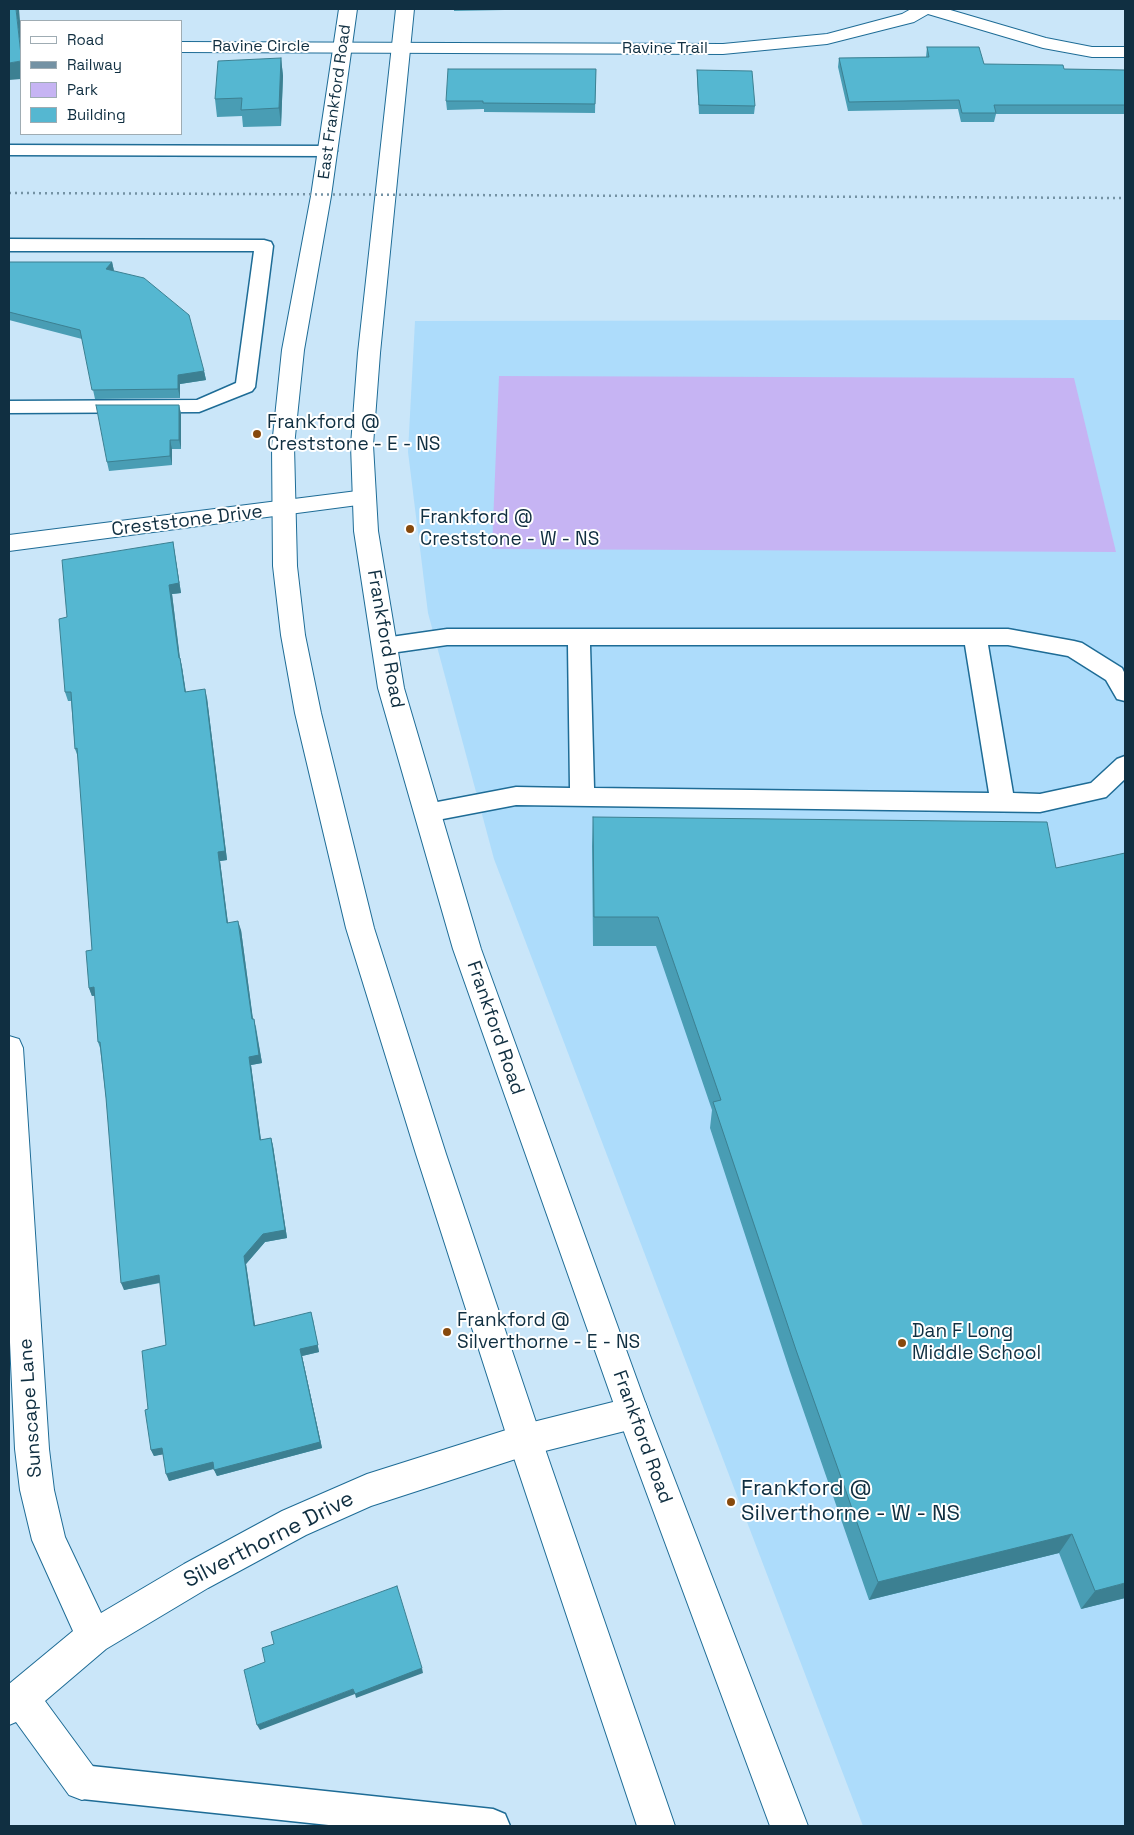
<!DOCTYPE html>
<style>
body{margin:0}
#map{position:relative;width:1134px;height:1835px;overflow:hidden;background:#cae6f9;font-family:"Space Grotesk",sans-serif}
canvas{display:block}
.frame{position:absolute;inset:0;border:10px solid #102f41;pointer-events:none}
.legend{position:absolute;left:20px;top:20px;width:162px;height:115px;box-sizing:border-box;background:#fff;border:1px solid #9facb3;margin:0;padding:6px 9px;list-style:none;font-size:15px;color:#102f41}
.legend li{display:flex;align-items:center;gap:10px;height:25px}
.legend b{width:25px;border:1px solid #9facb3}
</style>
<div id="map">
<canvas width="1134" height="1835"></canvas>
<div class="frame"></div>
<ul class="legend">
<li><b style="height:6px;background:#fff"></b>Road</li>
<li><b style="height:6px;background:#7492a4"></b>Railway</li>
<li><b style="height:14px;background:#c6b4f3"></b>Park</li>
<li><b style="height:14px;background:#55b7d1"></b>Building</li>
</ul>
</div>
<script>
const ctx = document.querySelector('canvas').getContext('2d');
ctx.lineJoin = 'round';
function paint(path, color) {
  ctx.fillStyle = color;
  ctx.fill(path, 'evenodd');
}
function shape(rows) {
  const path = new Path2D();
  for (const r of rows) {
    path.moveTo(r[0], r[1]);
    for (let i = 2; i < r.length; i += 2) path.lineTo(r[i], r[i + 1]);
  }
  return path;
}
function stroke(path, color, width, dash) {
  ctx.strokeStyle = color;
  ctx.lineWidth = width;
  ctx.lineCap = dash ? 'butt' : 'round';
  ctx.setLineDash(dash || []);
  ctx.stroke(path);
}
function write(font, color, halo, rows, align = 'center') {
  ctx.font = font + ' "Space Grotesk",sans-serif';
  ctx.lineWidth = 4;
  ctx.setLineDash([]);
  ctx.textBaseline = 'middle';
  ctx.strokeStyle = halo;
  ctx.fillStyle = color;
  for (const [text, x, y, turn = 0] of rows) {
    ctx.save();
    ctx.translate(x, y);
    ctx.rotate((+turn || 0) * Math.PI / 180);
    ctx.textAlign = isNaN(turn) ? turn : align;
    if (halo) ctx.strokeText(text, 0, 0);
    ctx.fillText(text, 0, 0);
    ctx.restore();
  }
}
paint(shape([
 [1125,320,1125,1826,863,1826,494,859,428,613,408,452,415,321]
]), '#addcfb');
paint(shape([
 [499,376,1074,378,1116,552,492,549]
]), '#c6b4f3');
const lane = shape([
 [9,145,328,146,334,147,337,151,334,155,328,156,9,155,9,145],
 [9,239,264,240,271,242,273,246,255,387,252,391,199,412,9,413,9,401,197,400,236,383,254,251,9,251,9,239],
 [447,629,1008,629,1074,641,1082,643,1122,668,1125,674,1125,701,1117,699,1106,680,1068,656,1008,645,988,645,1013,793,1040,794,1091,783,1117,759,1125,756,1125,779,1106,797,1040,812,516,805,427,822,419,820,415,813,419,806,427,804,516,787,570,788,568,645,447,645,384,654,376,652,373,646,376,640,384,638,447,629],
 [590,645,965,645,989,793,594,788,590,645],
 [82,1765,493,1809,505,1814,510,1826,338,1826,82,1799,70,1794,65,1782,70,1770,82,1765]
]);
const street = shape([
 [911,9,947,9,1046,38,1092,47,1125,47,1125,57,1092,57,1043,48,928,14,914,22,827,44,723,54,181,52,181,42,723,44,827,34,902,14,911,9],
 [365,490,373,493,376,498,373,503,9,551,9,535,365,490],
 [9,1036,19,1039,23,1048,49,1449,54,1490,65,1537,101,1613,184,1564,282,1511,367,1474,525,1424,633,1397,645,1402,649,1413,645,1424,633,1429,525,1456,371,1506,306,1535,208,1588,106,1649,45,1701,95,1769,100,1782,95,1795,82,1800,69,1795,16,1722,9,1725,9,1684,73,1631,32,1540,20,1490,15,1449,9,1321,9,1036]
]);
const secondary = shape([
 [339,9,357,9,331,196,304,350,294,446,297,566,305,635,321,713,374,928,446,1154,542,1440,675,1826,637,1826,508,1440,416,1154,346,928,295,713,281,635,273,566,272,446,282,350,311,196,339,9],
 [396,9,414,9,380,353,373,445,378,531,404,688,481,949,649,1413,808,1826,770,1826,617,1413,453,949,378,688,354,531,351,445,358,353,396,9]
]);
stroke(lane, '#1e6c96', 3);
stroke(street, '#1e6c96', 2);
stroke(secondary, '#1e6c96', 2);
paint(lane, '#fff');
paint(street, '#fff');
paint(secondary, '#fff');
stroke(shape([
 [9,193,1125,198]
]), '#7492a4', 2.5, [2, 4]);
paint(shape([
 [454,9,555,9,454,11],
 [927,47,984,64,1064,69,1125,70,1125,114,996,114,994,122,961,122,958,109,848,111,838,67,839,58,926,57],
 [281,58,283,76,281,126,243,127,242,116,217,117,215,99],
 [596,69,595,113,484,112,484,109,447,110,446,101],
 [697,70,755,106,754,114,699,114,697,79],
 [9,262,112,262,114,271,204,371,206,380,180,384,180,398,95,399,82,339,9,320],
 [179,405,181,414,181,449,172,449,172,465,109,471,107,462],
 [173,542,181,593,172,594,180,658,182,667,186,692,207,698,227,860,220,861,228,923,241,930,253,1019,256,1027,262,1063,251,1065,261,1140,271,1138,273,1146,287,1238,265,1242,246,1264,255,1325,313,1319,319,1352,302,1356,322,1448,217,1476,214,1469,169,1481,163,1454,154,1456,151,1450,148,1409,166,1345,160,1283,124,1290,106,1098,100,1048,98,1042,95,996,92,996,89,988,92,950,78,757,75,749,71,701,68,701,65,692,67,617],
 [593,817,1125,1598,1081,1609,1059,1553,869,1600,790,1372,710,1128,712,1110,656,946,593,946,592,846]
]), '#499db4');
paint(shape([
 [16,9,19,9,21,33,21,55],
 [281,58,283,76,281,126,279,108],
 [21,61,21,79,9,80,9,63],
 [112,262,114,271,106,269],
 [204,371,206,380,180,384,180,398,178,389,178,375],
 [179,405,181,414,181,449,179,440],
 [170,440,172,449,172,465,170,456],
 [173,542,181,593,172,594,181,668,179,658,169,585],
 [180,658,182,667,187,701,185,692],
 [205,689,207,698,227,860,220,861,229,932,227,923,218,852],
 [238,921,241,930,254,1028,252,1019],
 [94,987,97,995,92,996,89,988],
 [254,1019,262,1063,251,1065,262,1148,260,1140,249,1057],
 [271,1138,273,1146,287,1238,265,1242,246,1264,256,1333,254,1326,244,1256],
 [159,1275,162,1282,124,1290,121,1283],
 [311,1312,319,1352,302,1356,322,1448,217,1476,214,1470,300,1349],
 [162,1448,165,1454,154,1456,151,1450],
 [213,1462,216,1468,169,1481,166,1474],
 [1072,1534,1059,1553,869,1600,878,1582],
 [1125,1583,1125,1598,1081,1609,1095,1591],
 [422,1668,423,1673,356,1698,355,1694,260,1730,257,1725,353,1689]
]), '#3c8092');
const building = shape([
 [9,9,16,9,21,55,21,61,9,63,9,9],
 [927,47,979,47,984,64,1063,65,1064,69,1125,70,1125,105,994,105,996,113,962,113,959,100,849,102,839,58,929,57,927,47],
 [281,58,279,108,241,110,242,98,215,99,218,61,281,58],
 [448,69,596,69,595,104,483,103,483,101,446,101,448,69],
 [697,70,752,71,755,106,699,105,697,70],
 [9,262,112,262,106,269,144,278,189,315,204,371,178,375,178,389,92,390,80,330,9,312,9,262],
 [96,405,179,405,179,440,170,440,170,456,107,462,96,405],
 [173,542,179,583,169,585,179,658,180,658,185,692,205,689,225,851,218,852,227,923,238,921,252,1019,254,1019,259,1055,249,1057,260,1140,271,1138,285,1230,263,1234,244,1256,254,1326,311,1312,318,1345,300,1349,320,1442,214,1470,213,1462,166,1474,162,1448,151,1450,145,1410,148,1409,142,1351,166,1345,159,1275,121,1283,106,1098,100,1042,98,1042,94,987,89,988,86,951,92,950,77,748,75,749,71,692,65,692,59,619,67,617,62,560,173,542],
 [593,817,1047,822,1056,868,1125,853,1125,1583,1095,1591,1072,1534,878,1582,796,1350,713,1102,721,1100,658,917,594,917,593,817],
 [397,1586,422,1668,355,1694,353,1689,257,1725,244,1670,265,1662,262,1648,274,1644,271,1632,397,1586]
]);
paint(building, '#55b7d1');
stroke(building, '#3c8092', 1);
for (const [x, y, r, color] of [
 [257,434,5,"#87490c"],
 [410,529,5,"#87490c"],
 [447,1332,5,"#87490c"],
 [902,1343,5,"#87490c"],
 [731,1502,5,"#87490c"]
]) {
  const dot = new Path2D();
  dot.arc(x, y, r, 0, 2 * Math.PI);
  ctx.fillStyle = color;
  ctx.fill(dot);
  stroke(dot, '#fff', 2);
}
write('16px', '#102f41', '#fff', [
 ["Ravine Circle",261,47],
 ["Ravine Trail",665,49],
 ["East Frankford Road",335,102,-82]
]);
write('19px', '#102f41', '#fff', [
 ["Frankford @",267,423],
 ["Creststone - E - NS",267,445],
 ["Frankford @",420,518],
 ["Creststone - W - NS",420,540],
 ["Frankford @",457,1321],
 ["Silverthorne - E - NS",457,1343],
 ["Dan F Long",912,1332],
 ["Middle School",912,1354]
], 'left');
write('19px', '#102f41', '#fff', [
 ["Creststone Drive",187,521,-7],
 ["Frankford Road",385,639,80],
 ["Frankford Road",495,1028,71],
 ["Sunscape Lane",31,1408,-94],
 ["Frankford Road",642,1437,70]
]);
write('22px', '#102f41', '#fff', [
 ["Frankford @",741,1489],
 ["Silverthorne - W - NS",741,1514]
], 'left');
write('22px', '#102f41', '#fff', [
 ["Silverthorne Drive",269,1540,-27]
]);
</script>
